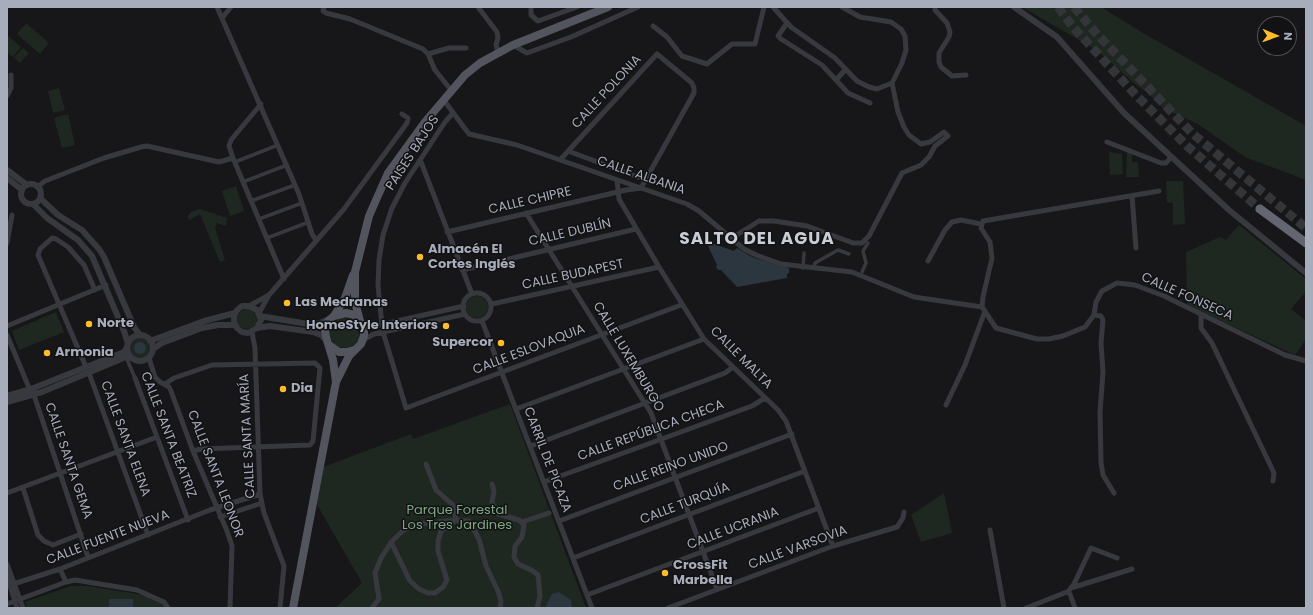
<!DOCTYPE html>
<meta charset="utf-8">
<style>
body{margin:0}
#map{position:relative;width:1313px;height:615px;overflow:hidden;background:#171719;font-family:Poppins,sans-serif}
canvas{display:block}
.frame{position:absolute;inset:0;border:8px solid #a8adbb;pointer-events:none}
.north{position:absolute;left:1257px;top:16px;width:40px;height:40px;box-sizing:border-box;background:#121214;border:1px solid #4e5057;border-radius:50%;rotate:92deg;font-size:11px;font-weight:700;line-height:16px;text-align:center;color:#a8adbb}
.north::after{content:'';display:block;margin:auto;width:14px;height:18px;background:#ffbb29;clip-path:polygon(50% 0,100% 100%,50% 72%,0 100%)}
</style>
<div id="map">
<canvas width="1313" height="615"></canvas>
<div class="frame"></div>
<div class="north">N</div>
</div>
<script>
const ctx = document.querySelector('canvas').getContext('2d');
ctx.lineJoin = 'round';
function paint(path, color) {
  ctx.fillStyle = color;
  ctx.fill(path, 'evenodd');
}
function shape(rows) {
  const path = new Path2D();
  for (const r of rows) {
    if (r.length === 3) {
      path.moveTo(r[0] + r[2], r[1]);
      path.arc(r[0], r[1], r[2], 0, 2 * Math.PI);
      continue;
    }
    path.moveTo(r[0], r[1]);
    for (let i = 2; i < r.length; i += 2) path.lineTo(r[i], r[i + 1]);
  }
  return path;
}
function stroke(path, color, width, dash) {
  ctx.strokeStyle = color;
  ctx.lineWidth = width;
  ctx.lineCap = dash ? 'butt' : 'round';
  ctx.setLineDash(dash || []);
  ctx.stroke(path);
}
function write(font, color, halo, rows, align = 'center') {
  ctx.font = font + ' Poppins,sans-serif';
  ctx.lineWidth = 3;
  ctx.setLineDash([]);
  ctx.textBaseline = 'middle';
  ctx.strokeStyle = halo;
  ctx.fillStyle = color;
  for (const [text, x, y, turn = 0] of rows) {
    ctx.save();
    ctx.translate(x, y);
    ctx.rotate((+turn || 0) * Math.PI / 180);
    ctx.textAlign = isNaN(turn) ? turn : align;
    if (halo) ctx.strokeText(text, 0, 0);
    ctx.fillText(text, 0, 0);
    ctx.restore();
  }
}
paint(shape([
 [1022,7,1101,7,1143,33,1306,126,1306,180,1245,157,1198,124,1163,108,1147,92,1135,84,1098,51],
 [26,23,49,43,40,54,17,34],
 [7,35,21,47,13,57,7,52],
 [23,48,29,53,20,63,14,58],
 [59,88,65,110,53,113,48,91],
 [68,114,75,145,62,148,54,118],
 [1109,152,1122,154,1123,174,1110,175],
 [1127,152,1132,154,1132,162,1138,162,1139,177,1126,177],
 [1166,181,1183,181,1185,224,1173,225,1173,203,1167,202],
 [236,186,244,211,230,216,222,191],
 [200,209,227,218,226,226,217,223,215,228,225,260,220,262,200,214,190,220,187,217,191,212],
 [1239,225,1306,279,1306,291,1291,309,1306,321,1306,339,1295,355,1187,305,1186,252,1220,237,1226,240],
 [477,307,11],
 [247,319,10],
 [56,312,64,332,19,350,12,331],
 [345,333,15],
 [140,348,10],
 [510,404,586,608,335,608,362,583,316,503,323,467,411,434,413,439],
 [944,493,952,533,921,542,911,515],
 [71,586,87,586,144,595,159,600,166,608,27,608,25,602]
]), '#1e2820');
paint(shape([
 [711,243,734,251,737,248,752,257,789,268,789,273,787,274,787,278,737,287,721,270,718,270,716,267,717,265,708,246],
 [140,348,6],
 [559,592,571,600,572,608,545,608,552,594],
 [109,599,133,599,133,608,109,608]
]), '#2b363f');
stroke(shape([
 [1058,7,1073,27,1133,92,1187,146,1260,209],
 [1074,7,1095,32,1193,134,1306,228]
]), '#343539', 9, [9, 4.5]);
stroke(shape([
 [235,162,278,145],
 [243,182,287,165],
 [251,201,295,185],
 [259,219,302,203],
 [267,238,309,222],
 [814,267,815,263,838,250,849,254],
 [803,268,804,253],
 [862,272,866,263,863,251,868,243],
 [126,357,135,378]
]), '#38393f', 3.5);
stroke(shape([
 [217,7,299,194,312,234,316,240],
 [324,7,323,11,326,13,350,19,423,49,428,54,435,70,451,90],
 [478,7,497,32,498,38,496,45,498,52],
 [531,7,531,15,538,21,577,7],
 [773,7,791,27,835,58,857,81,869,87,877,89,892,83],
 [935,7,935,10,947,23,950,32,949,37,939,53,939,62,941,67,952,76,966,75],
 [222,18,231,7],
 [787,23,778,36,781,39,822,65,836,80,845,70],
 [653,26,667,37,682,56,707,64,732,44,755,44,764,7],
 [513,45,527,53,571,37,638,7],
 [428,54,449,48,466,48],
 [836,80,848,93,870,103],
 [7,96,11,88,11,75],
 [443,99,469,134,517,145,687,204,699,211,744,249,756,255,781,264,852,272,914,297,982,307,996,328,1037,339,1049,339,1063,336,1085,327,1094,315,1096,302,1102,291,1117,283,1135,285,1164,296,1285,355,1306,361],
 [1107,142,1161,163,1166,163,1171,157],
 [568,151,646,180],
 [233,158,229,146,231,140,261,104],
 [419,161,421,162,472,294],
 [617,180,619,199,659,267,704,339,778,410,786,421,833,546],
 [37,187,45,181,104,158,141,147,147,146,219,162,233,158,284,279],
 [1132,196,1136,248],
 [526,213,651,413,717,589],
 [447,232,626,190,641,188,694,93,694,88,692,83,657,54,560,160],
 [732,238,759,221,774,221,807,226,853,243,862,243,869,236,902,173,921,165,929,157,935,146,948,136,944,132,930,142,921,144,909,135,904,127,898,112,892,83,902,63,906,50,905,36,901,29,891,22,860,17,842,7],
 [7,243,12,215],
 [928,261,945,230,952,222,961,220,981,224],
 [462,270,636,229],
 [477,307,14],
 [492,304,659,267],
 [249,306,269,295],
 [982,307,983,297,992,258,990,242,981,228,983,221,1159,191],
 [259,313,269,295,344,209,407,123,408,118,402,114],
 [1094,315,1101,316,1103,320,1101,343,1103,372,1100,412,1101,463,1103,475,1114,493],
 [1201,315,1201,328,1212,343,1274,473,1273,481],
 [482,321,592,608],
 [361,322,375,326,464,306],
 [382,325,378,286,379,260,383,235,392,208,405,183,445,122,453,113],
 [7,326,106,285],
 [252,332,255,348,260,494,264,513,284,566,280,608],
 [383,332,406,408,681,305],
 [7,335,30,390],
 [363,340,374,334,465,314],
 [149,358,155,377,160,382,169,387,171,391,193,451,227,531,232,546,230,608],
 [86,367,38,255,40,249,52,238,56,239,68,247,84,265,95,290],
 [89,373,148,535],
 [135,378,188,520],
 [165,384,174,378,212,365,315,363,320,368,313,441,310,445,201,449,193,451],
 [34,395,88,557],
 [946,405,965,365,985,311],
 [516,409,704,339],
 [531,446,725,373,733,367],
 [544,482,752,406,765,398],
 [492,484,494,491,492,502,498,514,519,520,524,525,522,537,515,546,514,557,518,564,533,571,538,575,540,596,537,608],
 [23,488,38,535,44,541,53,545,81,534],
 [7,493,157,437],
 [220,517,262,503],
 [559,521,792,434],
 [522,522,549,513],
 [990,530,1004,608],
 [391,542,410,581,419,589,428,593,435,593,443,587,447,580,438,551,438,541,441,531,456,520,469,521,479,539,486,566,498,591,501,601,500,608],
 [573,558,805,471],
 [7,564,23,608],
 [60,569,66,582],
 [7,576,17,608],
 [7,586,60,569,210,510,260,494],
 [1071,588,1132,569],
 [1068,592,1074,584,1091,548,1117,558],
 [587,595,819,508],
 [7,604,66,582,75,580,137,590,164,602,168,608],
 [372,608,379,599,375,573,381,558,392,541,404,530,418,524,456,520,453,505,436,490,426,464],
 [668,608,833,546,897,527,903,518,904,512],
 [1026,608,1067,592,1070,594,1075,608]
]), '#38393f', 5);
stroke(shape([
 [1014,7,1057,37,1124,113,1229,210,1306,273],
 [7,170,27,185],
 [7,178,22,190],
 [31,194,10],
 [40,198,58,215,82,230,99,249,104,257,134,327,140,335],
 [33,204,47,218,78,240,92,256,124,331,128,344],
 [260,316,314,325,330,319],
 [257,328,261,320,257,310,249,306,242,306,237,310,234,316,234,322,237,328,242,332,248,333,257,328,270,326,313,332,321,335,327,341],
 [140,348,13],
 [150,341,204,321,235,313],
 [153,349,162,343,202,328,218,325,235,325],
 [7,396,31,389,124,352,127,347],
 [7,402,42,392,126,357,131,358]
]), '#38393f', 6);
stroke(shape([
 [334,316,345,298,353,275],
 [360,321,355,302,355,272,369,216,388,173,425,122,465,75,480,63,513,45,608,7],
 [329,345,339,352,347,352,354,350],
 [293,608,336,382,349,356,361,344,364,336,364,328,360,321,354,315,346,313,334,316,328,321,325,329,326,337,333,360,336,382]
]), '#53555e', 8);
stroke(shape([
 [1260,209,1306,243]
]), '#636670', 9);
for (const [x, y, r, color] of [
 [420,257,4,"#ffbb29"],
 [287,303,4,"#ffbb29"],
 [89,324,4,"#ffbb29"],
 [446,326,4,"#ffbb29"],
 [501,343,4,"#ffbb29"],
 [47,353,4,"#ffbb29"],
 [283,389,4,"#ffbb29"],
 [665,573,4,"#ffbb29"]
]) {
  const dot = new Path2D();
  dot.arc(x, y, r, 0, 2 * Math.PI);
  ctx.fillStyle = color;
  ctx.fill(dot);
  stroke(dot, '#121214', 1.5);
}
write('13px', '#a8adbb', '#121214', [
 ["CALLE POLONIA",607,92,-47],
 ["PAISES BAJOS",413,153,-57],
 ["CALLE ALBANIA",641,176,19],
 ["CALLE CHIPRE",530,201,-13],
 ["CALLE DUBLÍN",570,233,-13],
 ["CALLE BUDAPEST",573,275,-12],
 ["CALLE FONSECA",1187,297,24],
 ["CALLE ESLOVAQUIA",529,350,-21],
 ["CALLE LUXEMBURGO",628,357,59],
 ["CALLE MALTA",741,358,45],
 ["CALLE REPÚBLICA CHECA",651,431,-20],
 ["CALLE SANTA BEATRIZ",168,435,69],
 ["CALLE SANTA MARÍA",248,436,-93],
 ["CALLE SANTA ELENA",125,439,70],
 ["CARRIL DE PICAZA",547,460,69],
 ["CALLE SANTA GEMA",68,461,71],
 ["CALLE REINO UNIDO",671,467,-20],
 ["CALLE SANTA LEONOR",215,474,69],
 ["CALLE TURQUÍA",685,504,-21],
 ["CALLE UCRANIA",733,529,-21],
 ["CALLE FUENTE NUEVA",108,538,-21],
 ["CALLE VARSOVIA",798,548,-20]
]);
write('bold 13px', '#a8adbb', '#121214', [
 ["Almacén El",428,250],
 ["Cortes Inglés",428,265],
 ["Las Medranas",295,303],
 ["Norte",97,324],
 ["HomeStyle Interiors",438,326,"right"],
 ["Supercor",493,343,"right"],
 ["Armonia",55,353],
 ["Dia",291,389],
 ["CrossFit",673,566],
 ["Marbella",673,581]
], 'left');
write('13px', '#7da880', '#121214', [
 ["Parque Forestal",457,511],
 ["Los Tres Jardines",457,526]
]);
ctx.letterSpacing = '1px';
write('bold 17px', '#c9cdd6', '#121214', [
 ["SALTO DEL AGUA",757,240]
]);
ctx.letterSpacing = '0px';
</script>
